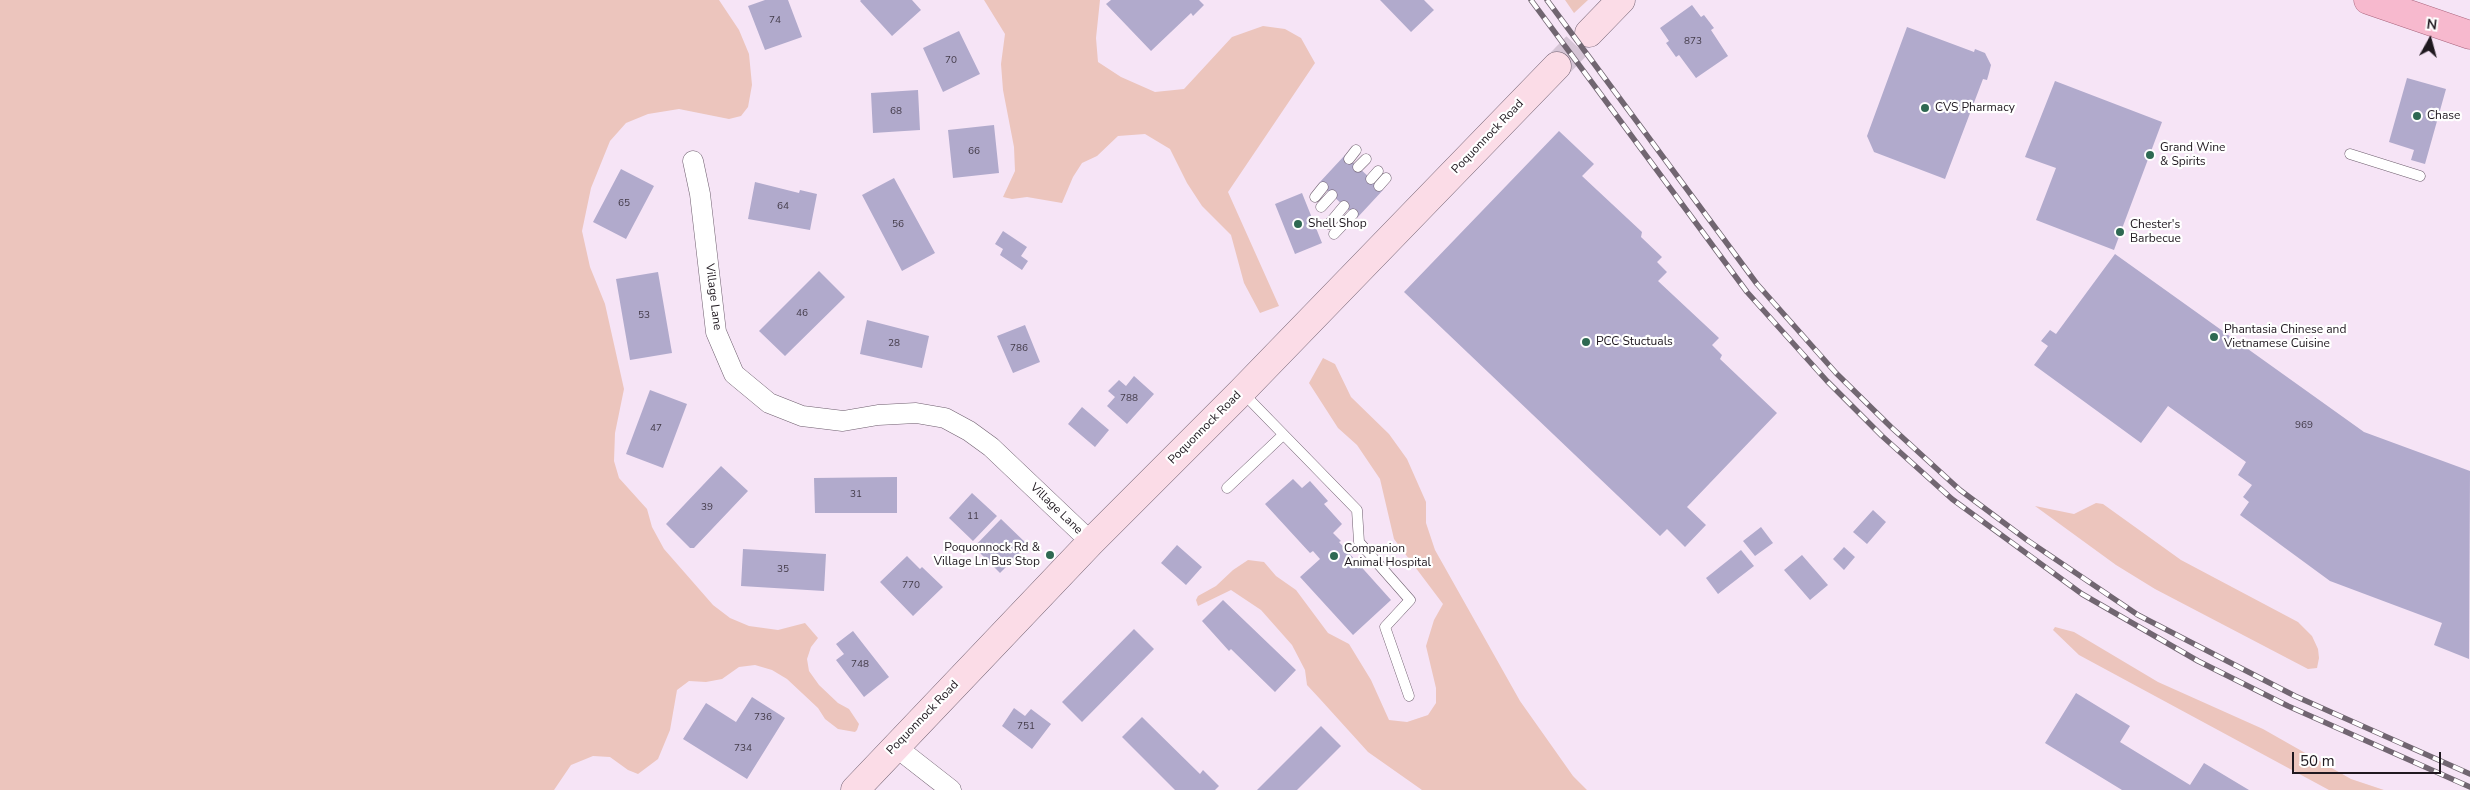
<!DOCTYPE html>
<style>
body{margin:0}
#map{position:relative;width:2470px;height:790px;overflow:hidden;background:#f6e4f6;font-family:"Nunito Sans",sans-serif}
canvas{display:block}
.north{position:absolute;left:2405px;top:15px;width:50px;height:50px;-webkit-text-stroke:4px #fff;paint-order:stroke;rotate:7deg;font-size:14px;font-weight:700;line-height:20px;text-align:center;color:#1f181f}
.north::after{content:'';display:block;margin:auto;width:18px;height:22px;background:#1f181f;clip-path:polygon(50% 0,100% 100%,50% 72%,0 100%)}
.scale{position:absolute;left:2292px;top:752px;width:149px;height:22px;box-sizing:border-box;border:2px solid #1f181f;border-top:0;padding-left:6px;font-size:15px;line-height:18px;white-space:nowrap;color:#1f181f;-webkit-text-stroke:4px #fff;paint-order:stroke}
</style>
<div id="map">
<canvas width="2470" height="790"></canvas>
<div class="north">N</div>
<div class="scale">50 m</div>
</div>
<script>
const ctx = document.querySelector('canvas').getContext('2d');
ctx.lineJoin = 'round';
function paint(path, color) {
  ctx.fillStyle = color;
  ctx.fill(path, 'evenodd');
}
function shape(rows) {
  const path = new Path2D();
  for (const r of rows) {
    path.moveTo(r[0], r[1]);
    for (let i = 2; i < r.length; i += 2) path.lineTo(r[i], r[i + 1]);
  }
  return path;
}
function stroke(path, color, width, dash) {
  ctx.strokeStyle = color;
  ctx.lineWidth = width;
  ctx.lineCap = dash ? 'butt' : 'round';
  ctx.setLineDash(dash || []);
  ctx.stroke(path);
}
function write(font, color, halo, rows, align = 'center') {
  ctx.font = font + ' "Nunito Sans",sans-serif';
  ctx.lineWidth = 4.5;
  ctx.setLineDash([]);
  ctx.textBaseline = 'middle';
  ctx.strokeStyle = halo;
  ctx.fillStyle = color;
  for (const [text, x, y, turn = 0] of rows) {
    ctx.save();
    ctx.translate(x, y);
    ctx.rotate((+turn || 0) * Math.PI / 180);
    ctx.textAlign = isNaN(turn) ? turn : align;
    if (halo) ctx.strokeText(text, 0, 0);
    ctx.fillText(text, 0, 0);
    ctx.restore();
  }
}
paint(shape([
 [0,0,719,0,739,30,749,54,752,85,748,107,741,116,729,119,679,109,648,114,626,123,610,141,591,188,582,231,590,267,605,304,624,389,615,433,614,461,619,478,647,509,652,527,664,549,713,605,730,618,749,626,778,630,805,623,818,638,811,647,807,659,809,671,819,685,838,703,849,709,859,724,857,730,855,732,838,729,825,719,818,708,787,679,772,670,755,665,739,667,722,679,706,682,689,681,677,690,670,730,658,759,638,774,628,770,610,757,593,756,571,765,554,790,0,790],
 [984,0,1100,0,1096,38,1098,62,1121,77,1155,92,1184,89,1232,37,1263,26,1285,29,1301,38,1315,63,1228,192,1279,306,1260,313,1244,283,1231,235,1202,206,1187,183,1170,149,1145,134,1118,136,1097,156,1082,163,1073,177,1062,203,1027,197,1012,199,1003,197,1015,171,1014,147,1003,90,1001,64,1005,34],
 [1565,0,1588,0,1574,13],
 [1323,358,1335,364,1351,397,1389,434,1407,459,1426,502,1426,523,1435,550,1520,701,1573,776,1587,790,1422,790,1368,752,1320,699,1307,685,1305,670,1292,645,1261,610,1231,590,1198,606,1196,600,1198,596,1216,586,1233,570,1248,560,1264,562,1276,576,1296,590,1328,633,1349,644,1371,680,1389,720,1407,722,1428,715,1436,703,1436,688,1426,646,1434,620,1443,604,1394,539,1380,479,1357,445,1338,428,1309,383],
 [2096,503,2103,504,2181,560,2298,622,2312,636,2318,649,2319,658,2317,668,2308,669,2155,589,2116,565,2035,506,2074,514],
 [2055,627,2074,632,2158,682,2263,729,2351,779,2384,790,2329,790,2079,655,2053,630]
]), '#ecc5bd');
paint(shape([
 [765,0,788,0,802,37,765,50,748,6],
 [861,0,912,0,921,10,892,36,860,1],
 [1111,0,1199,0,1204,5,1193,16,1191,13,1151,51,1106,4],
 [1380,0,1424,0,1434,10,1411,32],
 [1692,5,1701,17,1704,15,1714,28,1711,30,1728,56,1696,78,1679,55,1676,57,1666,43,1669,41,1660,28],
 [1907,27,1974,52,1975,49,1985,53,1991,65,1989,73,1987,80,1983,79,1945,179,1874,152,1867,136],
 [959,31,980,74,943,92,923,48],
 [2407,78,2446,89,2425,164,2411,160,2414,150,2389,142],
 [2055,81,2162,122,2114,250,2036,220,2056,168,2025,157],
 [918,90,920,130,873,133,871,93],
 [994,125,999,173,953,178,948,130],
 [1559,131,1594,164,1582,176,1642,232,1641,237,1662,257,1657,262,1667,272,1658,281,1719,338,1712,345,1722,355,1720,359,1777,413,1687,507,1706,525,1685,547,1667,529,1660,536,1404,292],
 [1345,155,1383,190,1357,218,1319,183],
 [621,169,654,186,626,239,593,222],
 [894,178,935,253,902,271,862,195],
 [755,182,799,193,800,190,817,194,810,230,748,219],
 [1302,193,1322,243,1295,254,1275,204],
 [1003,231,1027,247,1021,256,1028,261,1022,270,1000,255,1003,249,995,244],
 [2115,254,2364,432,2470,471,2469,659,2434,645,2442,623,2330,581,2240,515,2249,502,2243,497,2252,485,2238,475,2246,462,2168,406,2141,443,2034,365,2048,346,2041,341,2050,330,2056,334],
 [819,271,845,297,785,356,759,331],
 [658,272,672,353,630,360,616,279],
 [867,320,929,336,922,368,860,354],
 [1025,325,1040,362,1013,373,997,336],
 [1134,376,1154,394,1127,424,1107,406,1115,397,1108,391,1119,380,1126,386],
 [650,390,687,404,663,468,626,454],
 [1082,407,1109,430,1095,447,1068,424],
 [721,466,748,491,694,548,690,548,666,524],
 [897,477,897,513,815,513,814,478],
 [1293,479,1302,488,1310,481,1328,501,1324,504,1342,524,1333,533,1341,541,1339,542,1391,600,1353,635,1300,577,1320,559,1313,551,1310,553,1265,504],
 [972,493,997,516,973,541,949,518],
 [1873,510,1886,522,1867,544,1853,532],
 [1001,519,1028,545,1000,573,974,547],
 [1761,527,1773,543,1755,556,1743,541],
 [1177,545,1202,567,1186,585,1161,563],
 [1844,547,1855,557,1844,570,1833,559],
 [743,549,826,554,824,591,741,586],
 [1741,550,1754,566,1718,594,1706,578],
 [1802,555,1828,585,1810,600,1784,570],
 [907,556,920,569,922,567,943,587,913,616,880,582],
 [1223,600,1296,670,1275,692,1231,649,1229,651,1202,621],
 [1134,629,1154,649,1082,722,1062,702],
 [853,631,889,677,864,697,836,660,844,654,836,644],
 [2076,693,2130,726,2120,742,2190,785,2204,763,2249,790,2122,790,2045,743],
 [752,697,785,718,747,779,683,739,706,703,736,722],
 [1014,708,1025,716,1031,709,1051,724,1032,749,1002,726],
 [1142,717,1200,774,1203,770,1219,786,1215,790,1175,790,1122,737],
 [1321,726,1341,746,1297,790,1257,790]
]), '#b1aacc');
stroke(shape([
 [1557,66,1589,33]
]), '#d6c5d6', 28, [28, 14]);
const lane = shape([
 [2350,154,2420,176],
 [1349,159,1356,150],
 [1358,167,1366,159],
 [1371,179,1378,171],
 [1379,186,1386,178],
 [1315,197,1323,187],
 [1321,207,1332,195],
 [1329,224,1344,206],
 [1334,234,1353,214],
 [1242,392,1357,510,1359,542,1410,600,1385,627,1409,696],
 [1227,488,1283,435]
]);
const street = shape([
 [693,161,700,194,716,332,734,374,769,403,802,416,843,421,878,415,916,413,945,418,969,431,991,447,1091,542],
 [896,747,951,790]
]);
const secondary = shape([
 [1589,33,1621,0],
 [855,790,1091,542,1241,392,1557,66]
]);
const primary = shape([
 [2368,0,2470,35]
]);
stroke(lane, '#6e5e6e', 11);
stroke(street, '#6e5e6e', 21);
stroke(secondary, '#6e5e6e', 29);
stroke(primary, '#a8637c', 29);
stroke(lane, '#fff', 10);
stroke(street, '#fff', 20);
stroke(secondary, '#fbdce7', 28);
stroke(primary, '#f7b9ce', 28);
const rail = shape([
 [1531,0,1747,292,1827,381,1882,436,1952,499,2082,594,2198,661,2288,706,2470,787],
 [1547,0,1757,284,1836,373,1891,427,1960,490,2027,540,2138,615,2295,696,2470,774]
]);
stroke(rail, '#716671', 5.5);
stroke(rail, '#fff', 4, [11]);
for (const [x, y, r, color] of [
 [1925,108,5,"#2e6952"],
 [2417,116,5,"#2e6952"],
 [2150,155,5,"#2e6952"],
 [1298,224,5,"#2e6952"],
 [2120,232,5,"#2e6952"],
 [2214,337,5,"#2e6952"],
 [1586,342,5,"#2e6952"],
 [1050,555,5,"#2e6952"],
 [1334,556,5,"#2e6952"]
]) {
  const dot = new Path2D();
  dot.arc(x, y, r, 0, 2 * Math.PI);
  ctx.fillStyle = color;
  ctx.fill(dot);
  stroke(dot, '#fff', 2);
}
write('10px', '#443c4a', null, [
 ["74",775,21],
 ["873",1693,42],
 ["70",951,61],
 ["68",896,112],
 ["66",974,152],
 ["65",624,204],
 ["64",783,207],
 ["56",898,225],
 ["46",802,314],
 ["53",644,316],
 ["28",894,344],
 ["786",1019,349],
 ["788",1129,399],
 ["969",2304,426],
 ["47",656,429],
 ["31",856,495],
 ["39",707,508],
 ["11",973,517],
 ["35",783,570],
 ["770",911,586],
 ["748",860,665],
 ["736",763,718],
 ["751",1026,727],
 ["734",743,749]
]);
write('12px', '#1f181f', '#fff', [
 ["CVS Pharmacy",1935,108],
 ["Chase",2427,116],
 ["Grand Wine",2160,148],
 ["& Spirits",2160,162],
 ["Shell Shop",1308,224],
 ["Chester's",2130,225],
 ["Barbecue",2130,239],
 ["Phantasia Chinese and",2224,330],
 ["Vietnamese Cuisine",2224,344],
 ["PCC Stuctuals",1596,342],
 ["Poquonnock Rd &",1040,548,"right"],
 ["Village Ln Bus Stop",1040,562,"right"],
 ["Companion",1344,549],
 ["Animal Hospital",1344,563]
], 'left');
write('12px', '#1f181f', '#fff', [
 ["Poquonnock Road",1488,137,-46],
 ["Village Lane",713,297,83],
 ["Poquonnock Road",1205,428,-45],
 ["Village Lane",1056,509,44],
 ["Poquonnock Road",923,718,-46]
]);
</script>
